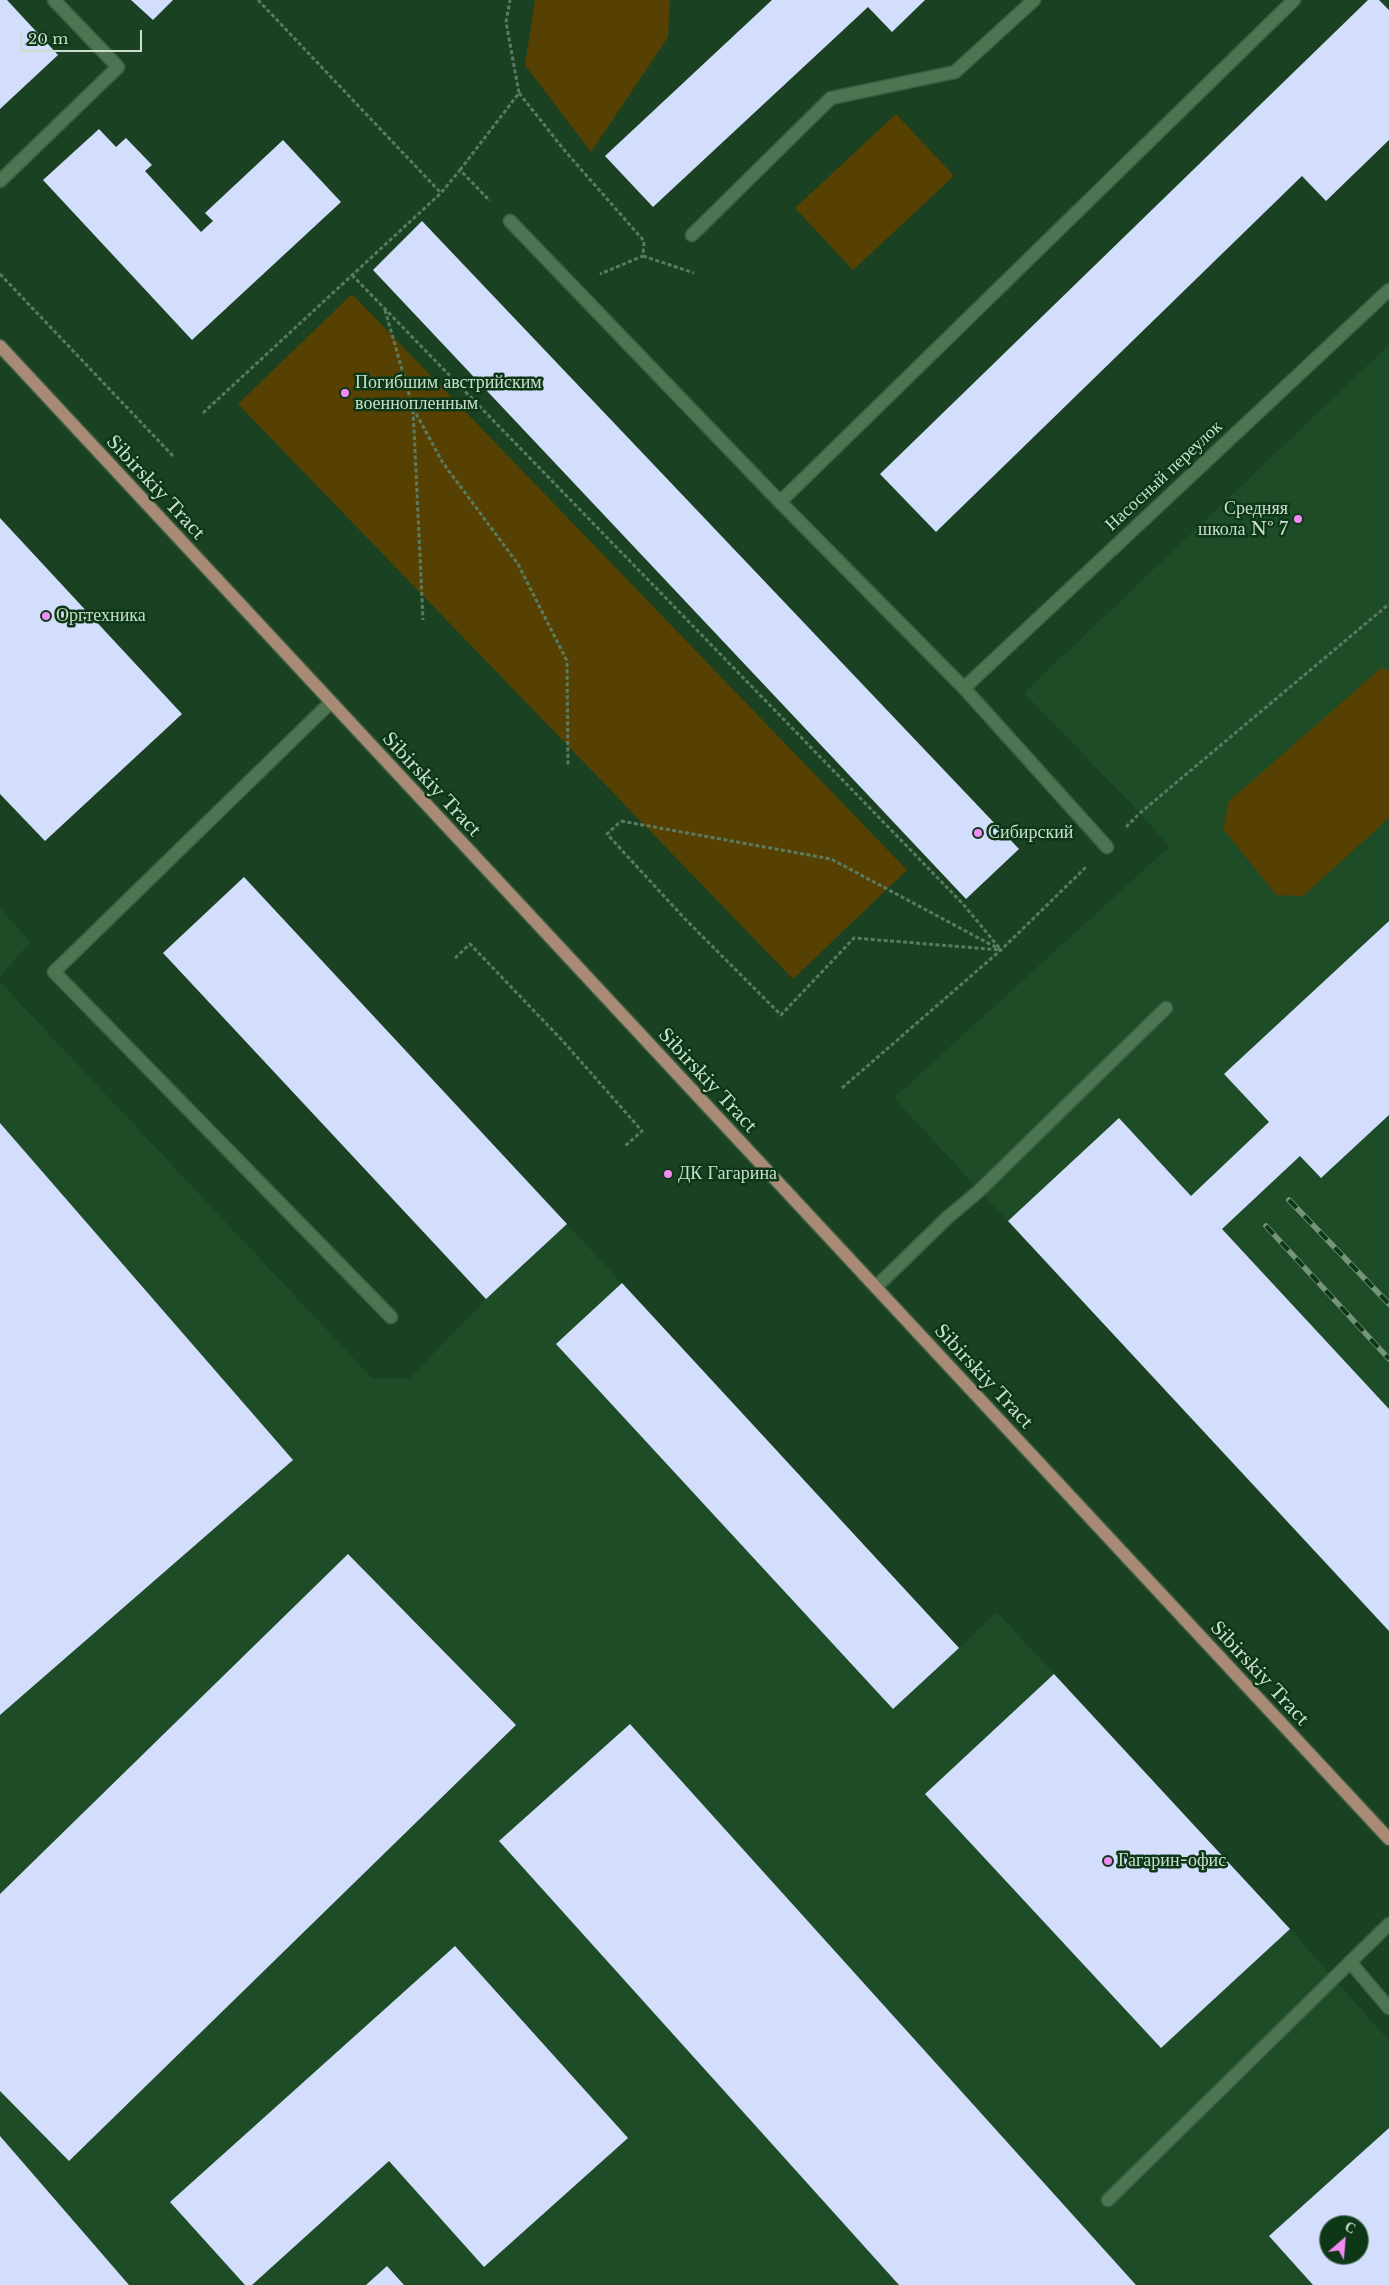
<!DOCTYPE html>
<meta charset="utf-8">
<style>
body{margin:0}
#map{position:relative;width:1389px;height:2285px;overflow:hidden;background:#1a4222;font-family:"Libre Baskerville",serif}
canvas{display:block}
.north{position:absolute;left:1319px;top:2215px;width:50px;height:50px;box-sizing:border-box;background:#0e3718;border:1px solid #597a60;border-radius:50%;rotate:27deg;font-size:14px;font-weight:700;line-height:20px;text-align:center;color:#c9dfcb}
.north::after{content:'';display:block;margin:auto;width:18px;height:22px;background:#f38af1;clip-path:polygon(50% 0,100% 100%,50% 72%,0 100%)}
.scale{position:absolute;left:20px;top:30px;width:122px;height:22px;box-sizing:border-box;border:2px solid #c9dfcb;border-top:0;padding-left:6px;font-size:15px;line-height:18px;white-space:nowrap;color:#c9dfcb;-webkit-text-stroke:4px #0e3718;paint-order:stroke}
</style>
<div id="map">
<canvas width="1389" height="2285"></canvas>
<div class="north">С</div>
<div class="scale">20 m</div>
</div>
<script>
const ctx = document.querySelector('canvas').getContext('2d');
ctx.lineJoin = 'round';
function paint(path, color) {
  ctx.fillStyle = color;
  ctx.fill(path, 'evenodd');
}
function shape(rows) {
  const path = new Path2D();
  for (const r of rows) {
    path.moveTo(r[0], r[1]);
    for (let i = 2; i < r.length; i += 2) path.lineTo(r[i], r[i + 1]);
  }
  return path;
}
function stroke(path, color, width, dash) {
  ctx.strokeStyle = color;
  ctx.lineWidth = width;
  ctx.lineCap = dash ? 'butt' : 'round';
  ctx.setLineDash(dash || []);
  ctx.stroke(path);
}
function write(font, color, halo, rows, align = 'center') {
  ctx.font = font + ' "Libre Baskerville",serif';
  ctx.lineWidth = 5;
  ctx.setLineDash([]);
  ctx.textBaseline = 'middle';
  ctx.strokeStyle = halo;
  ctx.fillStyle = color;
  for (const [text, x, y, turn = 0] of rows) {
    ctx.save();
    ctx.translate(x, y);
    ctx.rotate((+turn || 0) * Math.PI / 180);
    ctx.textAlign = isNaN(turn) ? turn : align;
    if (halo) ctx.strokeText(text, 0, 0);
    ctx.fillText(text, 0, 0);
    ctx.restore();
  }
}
paint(shape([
 [1389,345,1389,1632,894,1098,1169,847,1140,813,1024,693],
 [0,908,30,942,0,977],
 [0,982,372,1378,409,1379,486,1299,567,1224,959,1648,997,1612,1290,1929,1389,2041,1389,2128,1269,2236,1313,2285,0,2285]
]), '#1d4c27');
paint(shape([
 [535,0,670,0,668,37,591,152,525,65],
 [896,114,954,176,853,270,795,208],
 [352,294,907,870,793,979,238,404],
 [1381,668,1389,671,1389,818,1303,896,1276,895,1223,829,1229,801]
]), '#564102');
paint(shape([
 [0,0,7,0,58,55,0,109],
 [131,0,173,0,153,20],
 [772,0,925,0,892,32,868,7,653,207,605,156],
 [1368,0,1379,0,1389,10,1389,140,1326,201,1302,176,936,532,880,474],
 [99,129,116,147,126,138,152,165,145,171,201,232,213,221,205,213,283,140,341,202,192,340,43,180],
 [422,221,1019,849,966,899,373,270],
 [0,518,182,714,45,841,0,794],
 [244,877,567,1224,486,1299,163,953],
 [1389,921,1389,1115,1321,1178,1300,1156,1222,1229,1389,1409,1389,1631,1008,1221,1119,1118,1191,1196,1269,1122,1224,1074],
 [0,1123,293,1460,0,1715],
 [622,1283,959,1648,893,1709,556,1344],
 [348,1554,516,1725,69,2161,0,2091,0,1894],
 [1054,1674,1290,1929,1161,2048,925,1794],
 [630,1724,1136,2285,899,2285,499,1841],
 [455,1946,628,2138,484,2267,389,2161,252,2285,245,2285,170,2202],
 [1389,2128,1389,2285,1313,2285,1269,2236],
 [1329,2225,1359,2225,1359,2255,1329,2255],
 [0,2136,129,2285,0,2285],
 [387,2266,404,2285,366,2285]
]), '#d2defc');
const minor = shape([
 [0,181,118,67,54,0],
 [510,221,780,502,964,688,1107,847],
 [692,235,831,98,955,72,1034,0],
 [780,502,1294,0],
 [964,688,1389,290],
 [330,703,54,972,391,1317],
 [876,1287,948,1217,979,1191,1166,1008],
 [1350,1962,1389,2008],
 [1108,2200,1389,1924]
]);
const major = shape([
 [0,346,1389,1839]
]);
stroke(minor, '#3c5f43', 15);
stroke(major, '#3c5f43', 15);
stroke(shape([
 [258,0,441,193],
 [519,93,565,151,644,241,643,256,600,274],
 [460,170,519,93,506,22,510,0],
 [643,256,694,273],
 [0,274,174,457],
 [352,275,963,904,1001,950],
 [385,310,413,408,423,620],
 [413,408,443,463,518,564,567,661,568,767],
 [203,413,441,193,460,170,490,201],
 [621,821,831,859,1001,950,854,938,781,1015,685,919,607,834,621,821],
 [1126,827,1140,813,1389,604],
 [455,958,470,944,561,1039,642,1131,625,1146],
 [842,1088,1001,950,1086,867]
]), '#5a7b60', 3, [4, 2.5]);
stroke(minor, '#4d7552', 12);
stroke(major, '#a98a75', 12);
const rail = shape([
 [1289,1200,1389,1304],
 [1266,1226,1389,1359]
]);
stroke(rail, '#76947a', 5.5);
stroke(rail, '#0e3718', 4, [11]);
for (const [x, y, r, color] of [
 [345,393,5,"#f38af1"],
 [1298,519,5,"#f38af1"],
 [46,616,5,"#f38af1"],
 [978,833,5,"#f38af1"],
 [668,1174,5,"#f38af1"],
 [1108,1861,5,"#f38af1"]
]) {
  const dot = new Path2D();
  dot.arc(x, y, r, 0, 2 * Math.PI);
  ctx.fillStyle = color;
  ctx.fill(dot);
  stroke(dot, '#0e3718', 2);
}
write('18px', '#c9dfcb', '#0e3718', [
 ["Погибшим австрийским",355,383],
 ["военнопленным",355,404],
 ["Средняя",1288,509,"right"],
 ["школа № 7",1288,530,"right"],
 ["Оргтехника",56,616],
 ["Сибирский",988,833],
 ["ДК Гагарина",678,1174],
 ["Гагарин-офис",1118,1861]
], 'left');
write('18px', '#c9dfcb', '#0e3718', [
 ["Насосный переулок",1164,476,-43],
 ["Sibirskiy Tract",155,488,47],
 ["Sibirskiy Tract",431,785,47],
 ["Sibirskiy Tract",707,1081,47],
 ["Sibirskiy Tract",983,1377,47],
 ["Sibirskiy Tract",1259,1674,47]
]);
</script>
